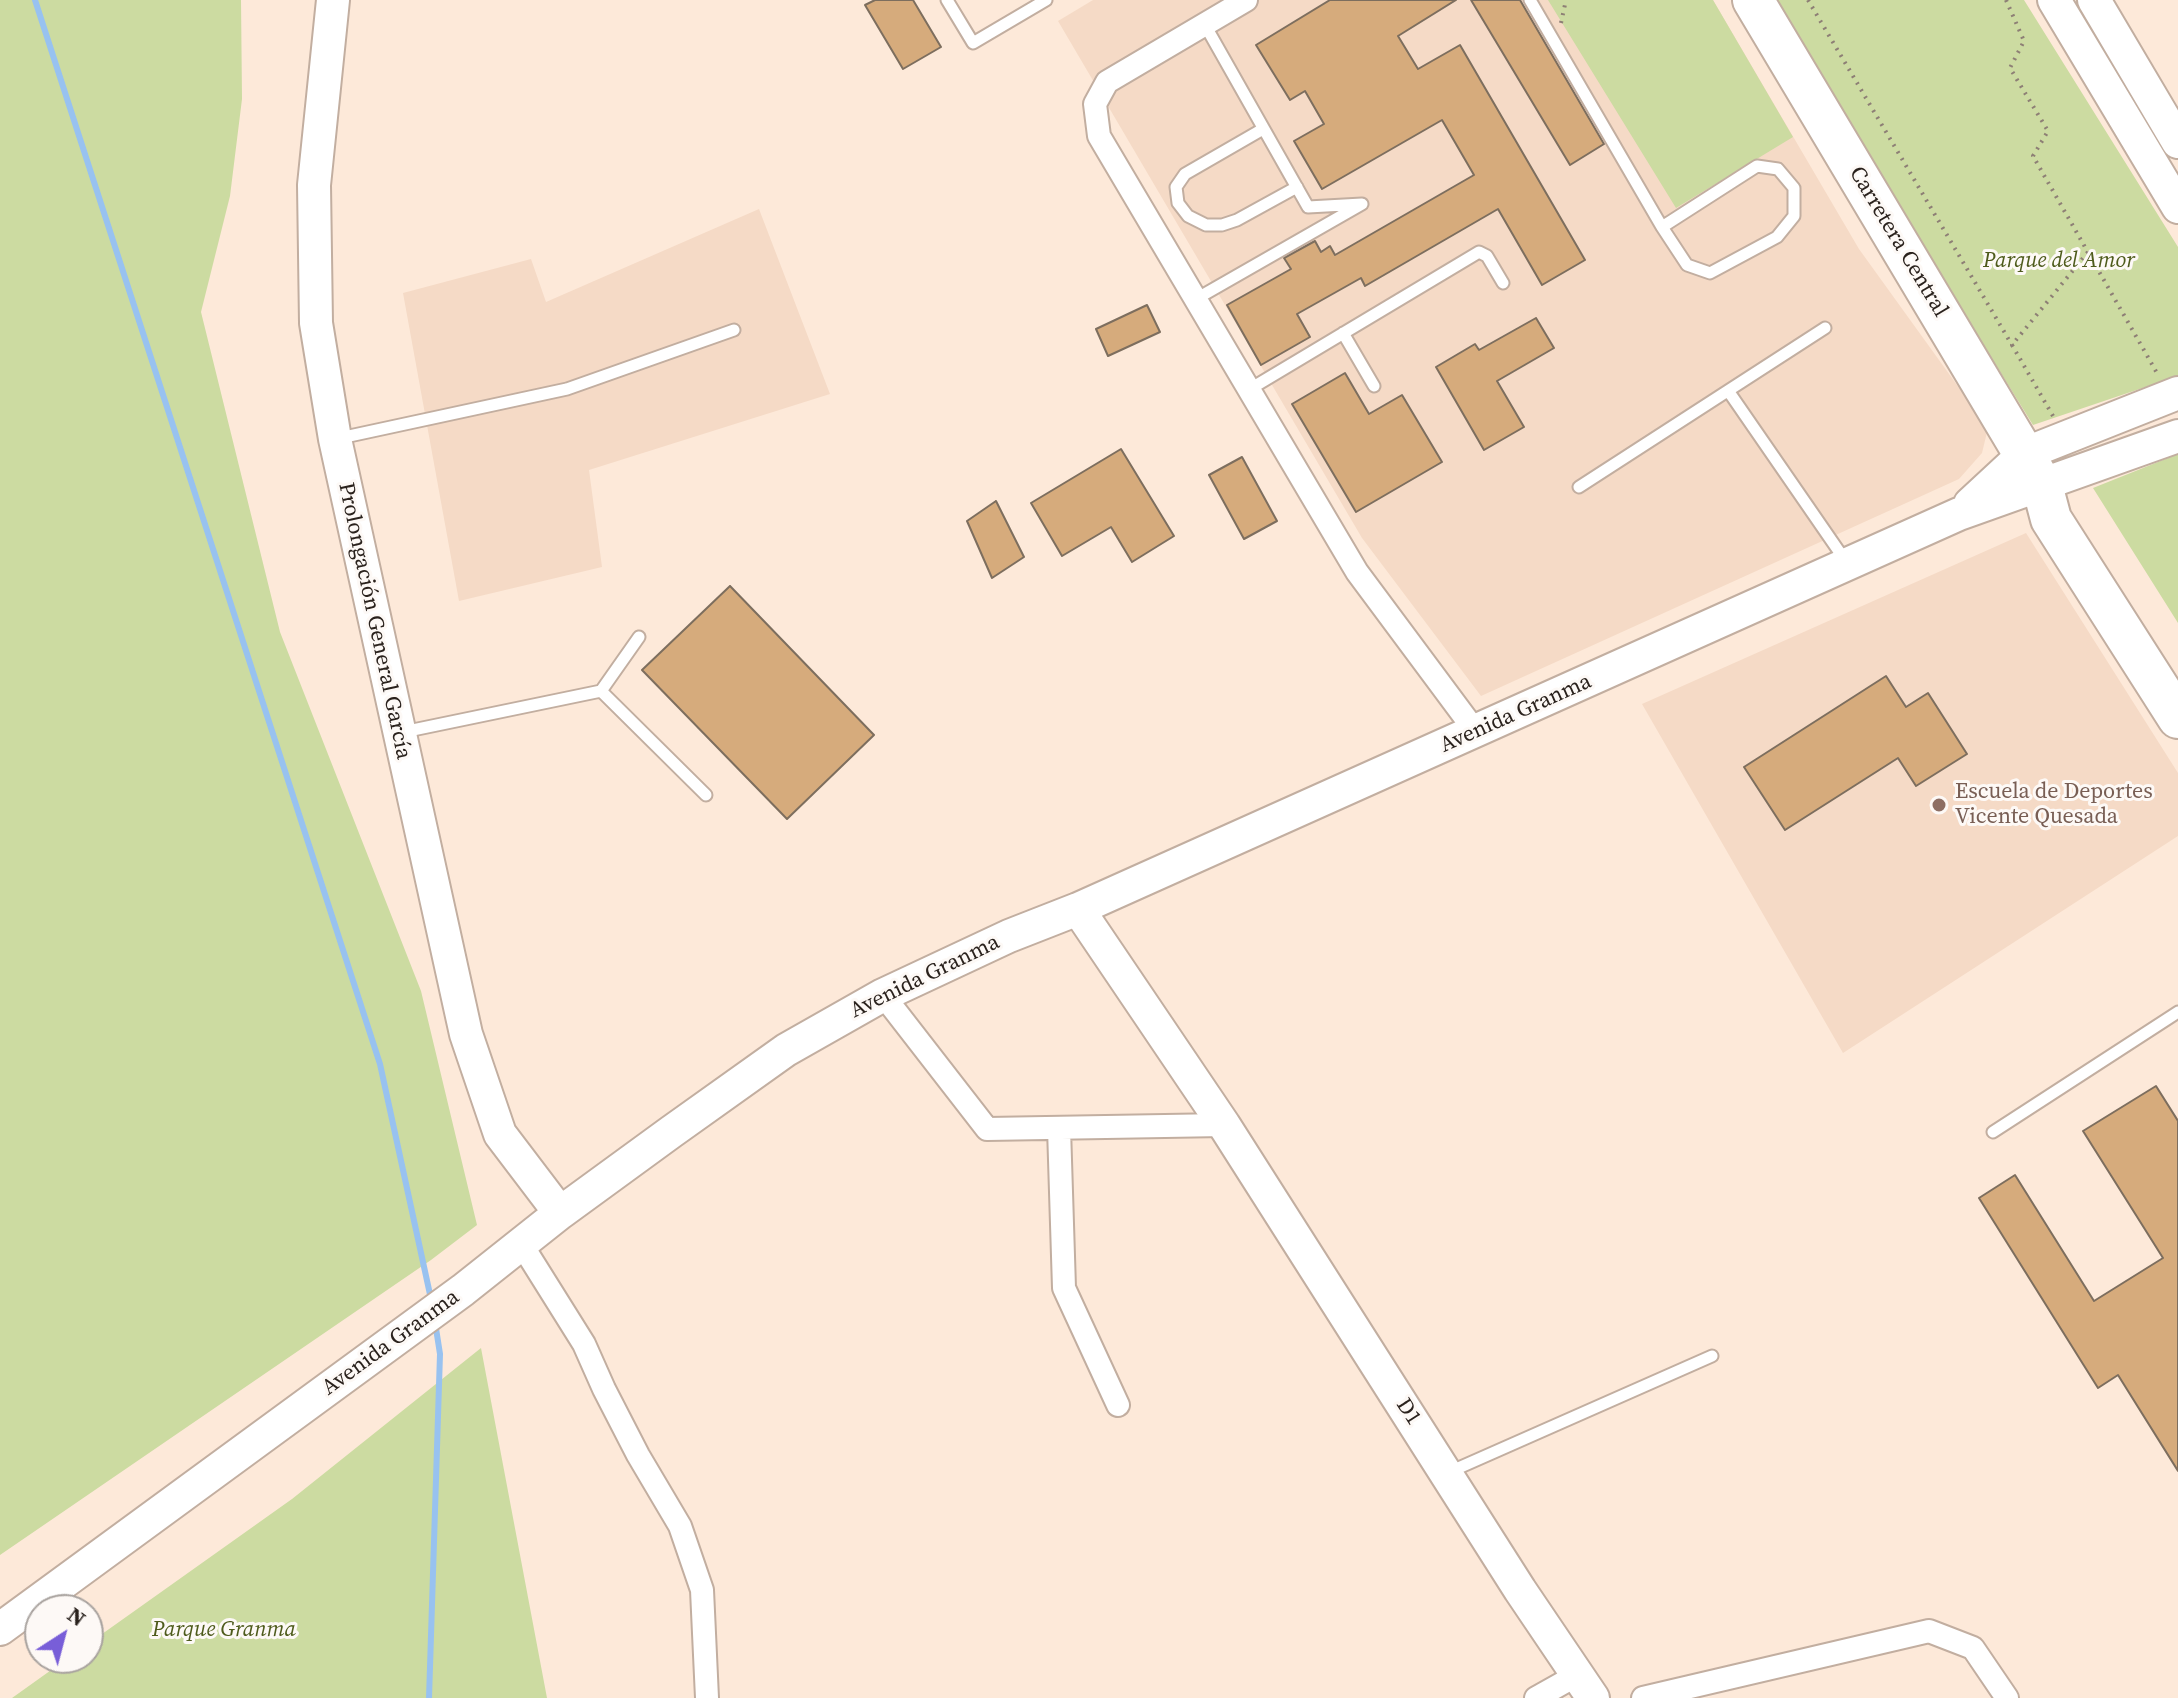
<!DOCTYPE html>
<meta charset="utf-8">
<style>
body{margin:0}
#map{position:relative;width:2178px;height:1698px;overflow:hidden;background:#fde9d9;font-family:"Source Serif 4",serif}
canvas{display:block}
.north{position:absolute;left:24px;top:1594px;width:80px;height:80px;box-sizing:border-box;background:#fdf9f6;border:2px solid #a9a39f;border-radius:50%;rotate:36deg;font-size:22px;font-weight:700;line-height:32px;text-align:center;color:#2a221d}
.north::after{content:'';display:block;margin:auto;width:28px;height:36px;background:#785ed8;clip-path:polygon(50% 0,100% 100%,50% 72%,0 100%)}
</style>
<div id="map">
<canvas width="2178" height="1698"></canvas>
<div class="north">N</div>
</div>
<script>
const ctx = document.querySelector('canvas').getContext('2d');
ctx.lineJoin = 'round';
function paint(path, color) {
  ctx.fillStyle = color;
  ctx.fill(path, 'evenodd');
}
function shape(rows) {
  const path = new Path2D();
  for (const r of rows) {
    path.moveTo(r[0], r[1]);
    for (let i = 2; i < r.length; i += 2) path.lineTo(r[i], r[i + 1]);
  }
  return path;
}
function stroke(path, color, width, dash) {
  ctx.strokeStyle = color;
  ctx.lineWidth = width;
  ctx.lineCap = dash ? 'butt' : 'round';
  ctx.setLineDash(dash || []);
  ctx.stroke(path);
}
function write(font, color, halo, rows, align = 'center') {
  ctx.font = font + ' "Source Serif 4",serif';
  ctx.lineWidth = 6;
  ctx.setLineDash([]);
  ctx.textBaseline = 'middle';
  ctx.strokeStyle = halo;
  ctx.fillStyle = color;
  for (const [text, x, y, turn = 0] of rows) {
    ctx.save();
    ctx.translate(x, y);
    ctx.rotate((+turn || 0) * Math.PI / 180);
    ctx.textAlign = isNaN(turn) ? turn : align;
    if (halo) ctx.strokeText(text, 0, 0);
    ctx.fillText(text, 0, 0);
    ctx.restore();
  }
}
paint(shape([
 [1093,0,1713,0,1859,249,1988,428,1982,453,1959,479,1481,696,1362,538,1058,21],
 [759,209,830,394,589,470,602,567,459,601,403,293,531,259,546,302],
 [2026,533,2178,773,2178,836,1843,1053,1642,704]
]), '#f5dac6');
paint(shape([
 [0,0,241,0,242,99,230,196,201,312,280,632,421,991,477,1225,431,1260,0,1555],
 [1548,0,1713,0,1793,137,1676,208],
 [1770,0,2024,0,2178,247,2178,376,2033,425],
 [2178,454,2178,623,2093,488],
 [481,1348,547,1698,12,1698,68,1658,88,1658,88,1644,292,1499]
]), '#ccdba1');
stroke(shape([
 [35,0,380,1064,431,1299],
 [429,1698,440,1354,435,1322]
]), '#98c2f0', 6);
const building = shape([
 [875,0,913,0,941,47,903,69,865,5,875,0],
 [1330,0,1456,0,1398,36,1418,69,1460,45,1585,260,1542,285,1498,209,1365,286,1361,278,1297,314,1310,337,1261,365,1227,305,1291,269,1284,258,1315,241,1321,252,1330,246,1335,255,1474,175,1442,120,1322,189,1294,141,1324,124,1305,91,1290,100,1256,45,1330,0],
 [1471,0,1520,0,1604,144,1570,165,1471,0],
 [1147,305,1160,332,1108,356,1096,329,1147,305],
 [1536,318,1554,348,1497,381,1524,427,1484,450,1436,367,1475,344,1479,350,1536,318],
 [1345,373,1369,414,1402,395,1442,462,1356,512,1292,404,1345,373],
 [1121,449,1174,536,1132,562,1111,527,1062,556,1031,503,1121,449],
 [1242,457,1277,521,1244,539,1209,475,1242,457],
 [996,501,1024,557,992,578,967,521,996,501],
 [730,586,874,735,787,819,642,670,730,586],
 [1886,676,1906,707,1928,693,1967,754,1916,786,1898,758,1785,830,1744,767,1886,676],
 [2156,1086,2178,1121,2178,1471,2118,1375,2098,1388,1979,1198,2015,1175,2094,1301,2163,1258,2083,1131,2156,1086]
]);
paint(building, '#d6ab7c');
stroke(building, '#7d6e5e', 2);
const lane = shape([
 [947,0,973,43,1046,0],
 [1530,0,1662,227,1687,265,1710,273,1777,237,1794,216,1794,188,1778,169,1757,166,1662,227],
 [1263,129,1185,174,1176,187,1178,203,1188,216,1206,225,1222,225,1237,220,1297,187],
 [1196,299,1362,204,1308,207,1205,25],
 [1343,333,1374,386],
 [1250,389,1479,252,1487,256,1503,283],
 [1729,392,1847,563],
 [340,438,567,389,734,330],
 [1579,487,1825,328],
 [601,691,706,795],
 [403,732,601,691,639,637],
 [1993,1132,2178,1012],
 [1447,1473,1712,1356]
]);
const street = shape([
 [1246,0,1107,82,1095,104,1099,136,1357,572,1476,732],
 [883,995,987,1129,1224,1125],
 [1059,1128,1064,1288,1118,1405],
 [522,1245,584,1344,604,1389,638,1455,680,1526,702,1590,707,1698],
 [1536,1698,1577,1675],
 [1643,1698,1929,1631,1973,1648,2007,1698]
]);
const secondary = shape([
 [333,0,314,185,316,323,335,439,466,1034,500,1134,560,1213],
 [2054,0,2178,207],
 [2094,0,2178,142],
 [1970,504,2024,454,2178,393],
 [1078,909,1224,1125,1520,1590,1593,1698],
 [0,1629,463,1290,560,1213,671,1132,786,1050,883,995,1009,936,1078,909,1959,514,2178,436]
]);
const highway = shape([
 [1753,0,2024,454,2042,485,2051,519,2178,718]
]);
stroke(lane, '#c2aea0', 15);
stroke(street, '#c2aea0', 26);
stroke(secondary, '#c2aea0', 36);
stroke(highway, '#c2aea0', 44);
stroke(shape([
 [1808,0,2012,345],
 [2006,0,2024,41,2010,68,2048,131,2033,156,2157,373],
 [1561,23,1566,0],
 [2053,416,2012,345,2088,252]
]), '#8d7f75', 4, [2, 6]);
stroke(lane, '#fff', 11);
stroke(street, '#fff', 22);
stroke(secondary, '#fff', 32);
stroke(highway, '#fff', 40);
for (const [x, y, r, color] of [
 [1939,805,8,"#8d6e63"]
]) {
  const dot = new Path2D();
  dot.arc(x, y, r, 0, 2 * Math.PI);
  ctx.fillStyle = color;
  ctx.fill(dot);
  stroke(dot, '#fdf9f6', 3);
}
write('22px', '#2a221d', '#fdf9f6', [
 ["Carretera Central",1898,242,59],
 ["Prolongación General García",374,621,78],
 ["Avenida Granma",1516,714,-24],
 ["Avenida Granma",925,977,-26],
 ["Avenida Granma",391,1343,-36],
 ["D1",1408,1412,57]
]);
write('italic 22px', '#4e5b1c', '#fdf9f6', [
 ["Parque del Amor",2059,261],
 ["Parque Granma",224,1630]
]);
write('22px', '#785e54', '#fdf9f6', [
 ["Escuela de Deportes",1955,792],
 ["Vicente Quesada",1955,817]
], 'left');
</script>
